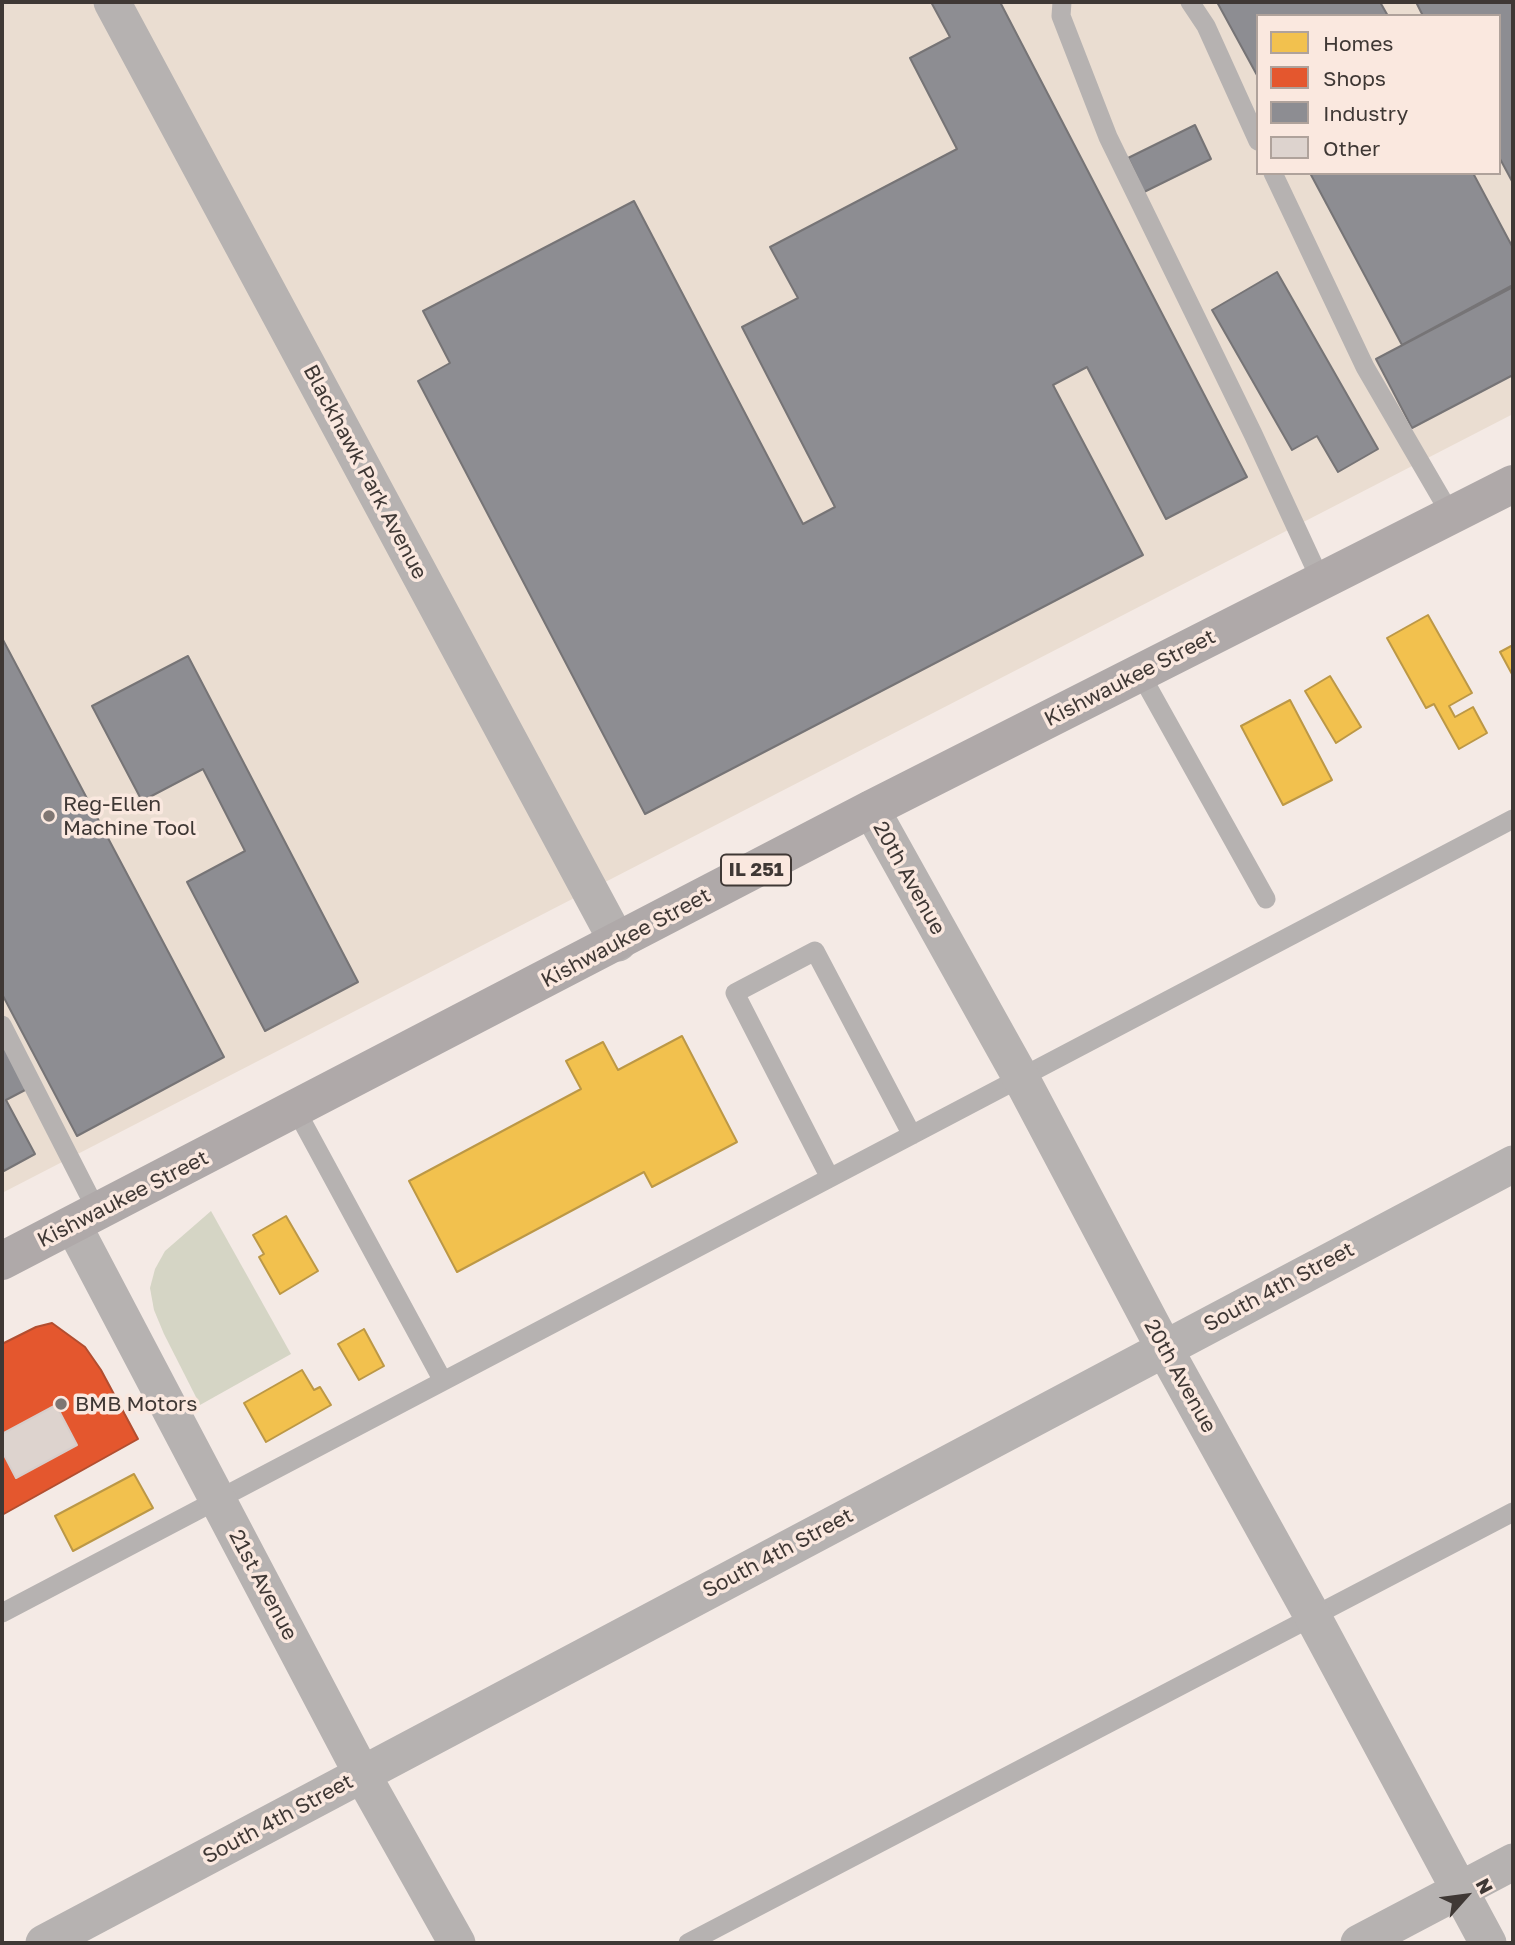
<!DOCTYPE html>
<style>
body{margin:0}
#map{position:relative;width:1515px;height:1945px;overflow:hidden;background:#f4eae5;font-family:"Golos Text",sans-serif}
canvas{display:block}
.frame{position:absolute;inset:0;border:4px solid #3f3835;pointer-events:none}
.legend{position:absolute;left:1256px;top:14px;width:245px;height:161px;box-sizing:border-box;background:#fae8df;border:2px solid #afa29b;margin:0;padding:9px 12px;list-style:none;font-size:21px;color:#3f3835}
.legend li{display:flex;align-items:center;gap:14px;height:35px}
.legend b{width:35px;border:2px solid #afa29b}
.north{position:absolute;left:1431px;top:1861px;width:70px;height:70px;-webkit-text-stroke:5px #fae8df;paint-order:stroke;rotate:62deg;font-size:19px;font-weight:700;line-height:28px;text-align:center;color:#3f3835}
.north::after{content:'';display:block;margin:auto;width:24px;height:32px;background:#3f3835;clip-path:polygon(50% 0,100% 100%,50% 72%,0 100%)}
</style>
<div id="map">
<canvas width="1515" height="1945"></canvas>
<div class="frame"></div>
<ul class="legend">
<li><b style="height:19px;background:#f2c14e"></b>Homes</li>
<li><b style="height:19px;background:#e4572e"></b>Shops</li>
<li><b style="height:19px;background:#8d8d92"></b>Industry</li>
<li><b style="height:19px;background:#ddd3ce"></b>Other</li>
</ul>
<div class="north">N</div>
</div>
<script>
const ctx = document.querySelector('canvas').getContext('2d');
ctx.lineJoin = 'round';
function paint(path, color) {
  ctx.fillStyle = color;
  ctx.fill(path, 'evenodd');
}
function shape(rows) {
  const path = new Path2D();
  for (const r of rows) {
    path.moveTo(r[0], r[1]);
    for (let i = 2; i < r.length; i += 2) path.lineTo(r[i], r[i + 1]);
  }
  return path;
}
function stroke(path, color, width, dash) {
  ctx.strokeStyle = color;
  ctx.lineWidth = width;
  ctx.lineCap = dash ? 'butt' : 'round';
  ctx.setLineDash(dash || []);
  ctx.stroke(path);
}
function write(font, color, halo, rows, align = 'center') {
  ctx.font = font + ' "Golos Text",sans-serif';
  ctx.lineWidth = 7;
  ctx.setLineDash([]);
  ctx.textBaseline = 'middle';
  ctx.strokeStyle = halo;
  ctx.fillStyle = color;
  for (const [text, x, y, turn = 0] of rows) {
    ctx.save();
    ctx.translate(x, y);
    ctx.rotate((+turn || 0) * Math.PI / 180);
    ctx.textAlign = isNaN(turn) ? turn : align;
    if (halo) ctx.strokeText(text, 0, 0);
    ctx.fillText(text, 0, 0);
    ctx.restore();
  }
}
paint(shape([
 [2,2,1513,2,1513,414,2,1193],
 [1258,16,1499,16,1499,173,1258,173]
]), '#eaddd1');
paint(shape([
 [211,1211,291,1354,200,1405,164,1334,154,1310,150,1288,155,1269,165,1251]
]), '#d5d5c5');
const homes = shape([
 [1428,615,1472,693,1449,706,1455,717,1473,707,1487,733,1459,749,1434,704,1426,708,1387,638,1428,615],
 [1513,645,1513,676,1500,652,1513,645],
 [1330,676,1361,727,1336,743,1305,691,1330,676],
 [1290,700,1332,780,1283,805,1241,726,1290,700],
 [682,1036,737,1142,652,1187,644,1172,457,1272,409,1181,581,1089,566,1061,603,1042,618,1070,682,1036],
 [286,1216,318,1271,280,1294,259,1257,264,1254,253,1235,286,1216],
 [364,1329,384,1366,359,1380,338,1344,364,1329],
 [302,1370,314,1390,320,1387,331,1405,266,1442,244,1403,302,1370],
 [134,1474,153,1508,73,1551,55,1516,134,1474]
]);
paint(homes, '#f2c14e');
stroke(homes, '#bc9846', 2);
const shops = shape([
 [52,1323,85,1347,101,1370,138,1439,2,1515,2,1344,36,1327,52,1323]
]);
paint(shops, '#e4572e');
stroke(shops, '#b24e30', 2);
const industry = shape([
 [931,2,1000,2,1247,477,1166,519,1087,367,1053,385,1143,555,645,814,418,381,450,363,423,311,634,201,803,524,835,507,742,327,798,298,770,247,957,149,910,58,950,37,931,2],
 [1217,2,1380,2,1388,16,1258,16,1258,77,1217,2],
 [1416,2,1513,2,1513,183,1499,157,1499,16,1423,16,1416,2],
 [1195,125,1211,159,1144,192,1128,158,1195,125],
 [1310,173,1473,173,1513,248,1513,285,1402,345,1310,173],
 [1277,272,1378,449,1338,472,1317,436,1292,450,1212,310,1277,272],
 [1513,287,1513,375,1412,428,1376,359,1513,287],
 [2,638,224,1057,77,1136,2,994,2,638],
 [188,656,358,982,265,1031,187,882,245,851,203,769,142,801,92,706,188,656],
 [2,1043,27,1089,6,1100,35,1154,2,1172,2,1043]
]);
paint(industry, '#8d8d92');
stroke(industry, '#767476', 2);
const building = shape([
 [56,1405,77,1445,16,1478,2,1451,2,1434,56,1405]
]);
paint(building, '#ddd3ce');
stroke(building, '#d7cecb', 2);
stroke(shape([
 [1062,2,1061,16,1108,137,1253,434,1321,581],
 [1190,2,1206,26,1258,141],
 [1273,173,1365,367,1451,515],
 [1140,673,1266,899],
 [2,1025,98,1213],
 [296,1110,443,1381],
 [830,1178,735,993,815,951,912,1135],
 [2,1613,1513,819],
 [688,1943,1513,1512]
]), '#b6b2b1', 19);
stroke(shape([
 [112,2,618,943],
 [871,809,1021,1078,1164,1348,1313,1617,1488,1943],
 [73,1225,362,1774,457,1943],
 [44,1943,1513,1164],
 [1359,1943,1513,1862]
]), '#b6b2b1', 37);
stroke(shape([
 [2,1261,871,809,1513,484]
]), '#afa9a9', 38);
for (const [x, y, r, color] of [
 [49,816,7,"#7e7673"],
 [61,1404,7,"#7e7673"]
]) {
  const dot = new Path2D();
  dot.arc(x, y, r, 0, 2 * Math.PI);
  ctx.fillStyle = color;
  ctx.fill(dot);
  stroke(dot, '#fae8df', 2.5);
}
for (const [x, y, w] of [
 [756,870,70]
]) {
  const box = new Path2D();
  box.roundRect(x - w / 2, y - 15.5, w, 31, 5);
  ctx.fillStyle = '#fae8df';
  ctx.fill(box);
  stroke(box, '#3f3835', 2);
}
write('bold 19px', '#3f3835', null, [
 ["IL 251",756,870]
]);
write('21px', '#3f3835', '#fae8df', [
 ["Blackhawk Park Avenue",365,472,62],
 ["Kishwaukee Street",1130,678,-27],
 ["20th Avenue",909,878,61],
 ["Kishwaukee Street",626,938,-28],
 ["Kishwaukee Street",123,1199,-27],
 ["South 4th Street",1279,1287,-28],
 ["20th Avenue",1180,1376,61],
 ["South 4th Street",778,1553,-28],
 ["21st Avenue",263,1585,62],
 ["South 4th Street",278,1819,-28]
]);
write('21px', '#3f3835', '#fae8df', [
 ["Reg-Ellen",63,804],
 ["Machine Tool",63,828],
 ["BMB Motors",75,1404]
], 'left');
</script>
